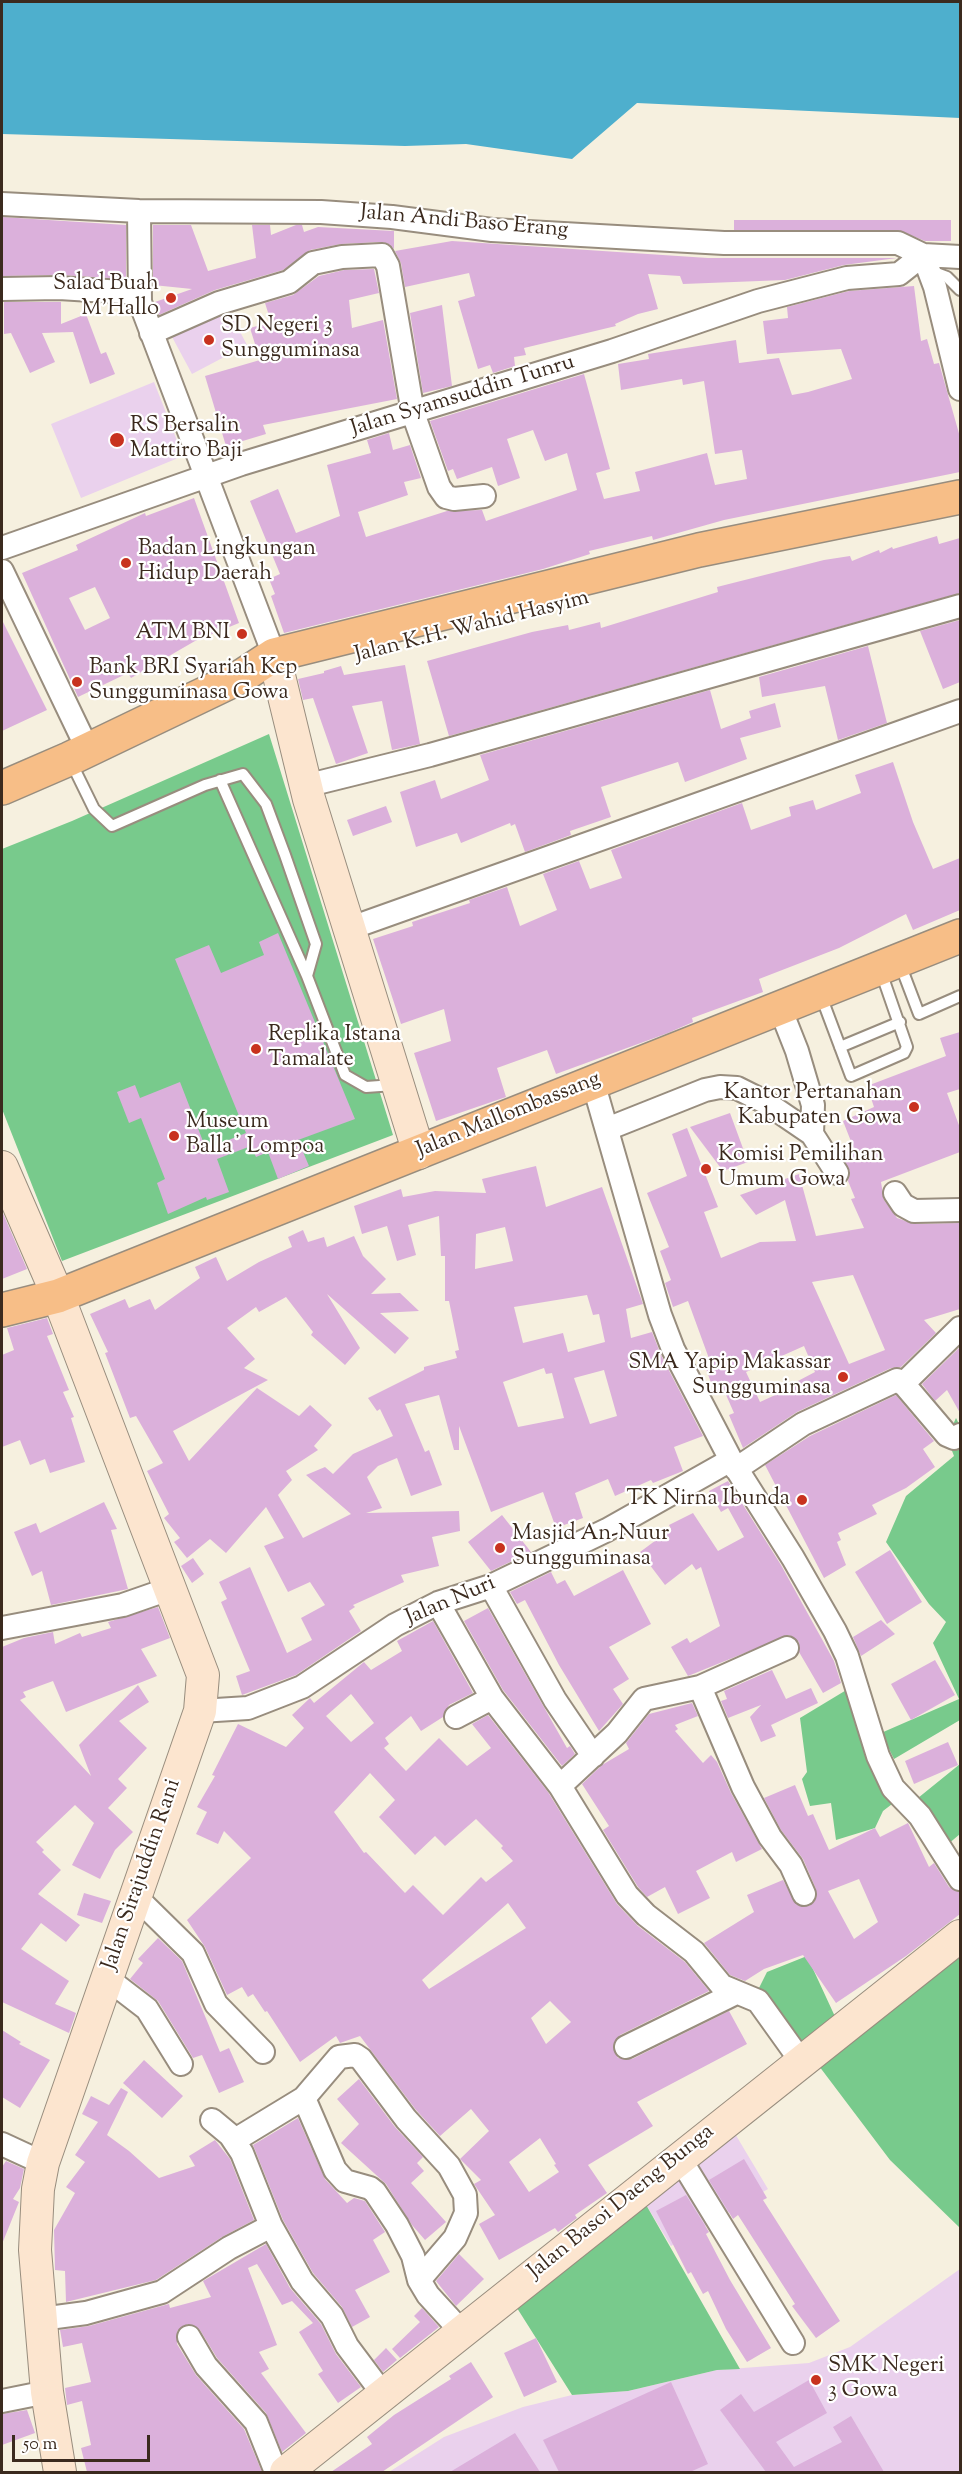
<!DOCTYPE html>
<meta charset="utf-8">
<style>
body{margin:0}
#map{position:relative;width:962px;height:2474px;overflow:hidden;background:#f6f0df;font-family:"Sorts Mill Goudy",serif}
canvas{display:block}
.frame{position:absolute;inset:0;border:3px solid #3b2a1e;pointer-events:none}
.scale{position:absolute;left:12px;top:2435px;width:138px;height:27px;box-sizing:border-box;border:3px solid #3b2a1e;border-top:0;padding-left:8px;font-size:18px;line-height:21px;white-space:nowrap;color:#3b2a1e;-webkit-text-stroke:4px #fff;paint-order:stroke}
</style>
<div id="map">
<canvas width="962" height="2474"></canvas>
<div class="frame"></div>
<div class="scale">50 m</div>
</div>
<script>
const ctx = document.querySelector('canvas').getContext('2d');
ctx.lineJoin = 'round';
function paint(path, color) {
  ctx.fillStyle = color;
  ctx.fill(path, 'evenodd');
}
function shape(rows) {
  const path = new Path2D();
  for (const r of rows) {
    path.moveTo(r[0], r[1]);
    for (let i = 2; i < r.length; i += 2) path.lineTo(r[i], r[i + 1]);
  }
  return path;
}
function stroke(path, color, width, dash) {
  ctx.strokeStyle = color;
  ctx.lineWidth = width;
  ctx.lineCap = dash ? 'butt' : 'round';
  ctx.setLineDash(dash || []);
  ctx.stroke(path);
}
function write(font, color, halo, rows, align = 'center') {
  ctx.font = font + ' "Sorts Mill Goudy",serif';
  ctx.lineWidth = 4.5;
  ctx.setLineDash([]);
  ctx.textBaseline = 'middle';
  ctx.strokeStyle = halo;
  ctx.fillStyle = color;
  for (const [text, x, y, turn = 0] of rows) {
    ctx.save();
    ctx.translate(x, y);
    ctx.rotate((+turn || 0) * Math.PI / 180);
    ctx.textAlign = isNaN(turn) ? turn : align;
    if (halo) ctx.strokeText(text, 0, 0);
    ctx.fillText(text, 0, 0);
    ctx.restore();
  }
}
paint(shape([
 [226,305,247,345,192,374,171,335],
 [154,382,183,456,81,498,51,424],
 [734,2132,768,2189,671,2246,645,2203],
 [960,2269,960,2472,389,2472,444,2437,523,2407,572,2395,628,2391,717,2370,809,2363,850,2347]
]), '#ead1ed');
paint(shape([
 [269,734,393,1135,62,1261,2,1109,2,849,72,821],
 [956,1418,960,1426,960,1720,894,1759,881,1733,959,1699,933,1643,946,1622,929,1604,886,1542,906,1496,954,1456,947,1438],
 [853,1686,896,1801,883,1811,875,1828,836,1840,831,1803,810,1806,802,1779,807,1772,800,1718],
 [960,1764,960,1834,947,1845,918,1798],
 [807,1956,838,2023,802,2055,756,1994,767,1972],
 [960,1957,960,2228,890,2160,819,2066],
 [645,2203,740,2369,717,2370,628,2391,572,2395,517,2308]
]), '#78ca8c');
paint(shape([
 [2,2,960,2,960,118,637,103,572,159,466,144,405,146,2,134]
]), '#4eafcd');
paint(shape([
 [2,217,126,225,126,279,60,275,2,276],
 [734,220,951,220,951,241,925,241,898,230,734,230],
 [153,225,191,225,208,271,256,258,252,225,270,225,271,235,296,225,302,225,304,232,318,227,394,231,394,249,389,244,381,242,341,244,310,250,283,270,215,290,159,315,155,302,192,289,153,285],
 [452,241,708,258,897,258,844,265,785,280,683,284,680,276,648,274,658,309,638,314,615,324,616,326,524,348,526,355,514,357,515,366,493,373,490,365,478,369,458,301,475,296,469,273,405,287,401,263,395,251],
 [374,269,379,293,349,300,352,328,383,320,397,399,263,425,266,434,226,446,205,376,260,360,250,328,271,322,265,303,293,295,319,276,344,270],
 [914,286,921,341,927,339,934,364,939,363,960,437,960,472,724,520,653,540,652,536,589,551,590,554,543,569,284,633,271,596,275,594,269,579,280,574,250,501,278,489,296,533,340,516,327,465,371,453,367,440,389,433,393,450,410,445,421,478,404,482,408,495,358,512,366,537,447,511,482,510,486,521,577,490,567,453,545,461,533,430,507,439,520,478,498,486,492,467,457,479,453,469,448,471,430,421,584,374,610,469,596,473,604,499,640,491,635,472,707,453,715,485,747,479,742,450,715,454,704,381,683,385,682,379,621,390,618,364,649,359,648,354,736,340,739,363,779,358,792,395,808,392,852,379,841,349,767,354,763,321,788,318,787,307,849,291],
 [4,302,61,302,61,324,86,314,101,354,106,352,115,374,90,384,73,332,42,333,55,362,30,373,11,333,4,334],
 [442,305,452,386,423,393,410,313],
 [194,498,239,623,195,641,131,678,128,673,78,697,22,573,78,550,76,545,145,513,146,516],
 [95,587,110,618,85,630,69,598],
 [937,536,939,544,960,538,960,593,449,736,427,661,532,632,568,625,569,630,600,622,601,628,718,592,717,587,824,560,850,556,852,561,879,550,880,553,892,547,893,549],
 [2,620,47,710,2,731],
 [960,620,960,682,943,689,920,631],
 [868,646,887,723,838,740,825,686,762,697,759,677],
 [405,665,420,744,392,750,382,701,352,706,368,753,336,764,313,698,303,700,298,679,324,673,324,671,341,666,344,675],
 [710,690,721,729,751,718,749,711,775,703,781,727,740,738,747,759,685,782,678,762,601,787,611,817,570,831,571,835,525,852,515,824,511,826,510,823,461,843,457,833,416,847,400,792,435,780,441,799,489,780,480,755],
 [893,762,913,822,933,869,960,858,960,910,913,930,906,914,839,948,759,979,763,992,692,1018,693,1022,668,1033,556,1074,547,1050,497,1068,506,1097,436,1121,414,1053,451,1041,444,1009,401,1024,373,939,413,926,412,922,470,903,469,900,507,887,520,926,557,910,543,874,579,861,590,889,622,878,611,850,742,803,751,830,791,816,789,807,813,800,816,810,861,793,855,775],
 [386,806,392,822,353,836,347,820],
 [278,933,355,1119,298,1140,309,1166,278,1179,268,1152,256,1157,251,1146,217,1159,229,1192,207,1200,206,1197,168,1214,157,1183,165,1179,141,1118,129,1123,117,1092,135,1085,140,1098,180,1082,206,1149,246,1133,175,959,209,945,221,973,264,955,259,942],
 [960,1032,960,1089,947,1093,960,1128,960,1152,881,1182,884,1200,897,1218,914,1224,960,1223,960,1309,924,1320,936,1333,901,1367,891,1368,797,1412,743,1448,729,1415,734,1413,723,1388,714,1391,705,1366,711,1364,688,1301,673,1307,665,1283,671,1280,660,1251,669,1247,647,1193,687,1176,672,1134,687,1128,718,1207,704,1212,721,1258,760,1242,796,1241,785,1200,756,1215,740,1195,799,1174,816,1236,864,1228,851,1199,855,1198,848,1181,850,1172,841,1154,854,1149,843,1121,874,1107,867,1086,946,1056,940,1038],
 [853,1275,885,1350,849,1364,812,1282],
 [804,1346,815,1372,796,1382,797,1385,760,1402,746,1372],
 [730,1113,748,1162,723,1171,690,1127],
 [536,1166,546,1207,602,1187,643,1304,626,1309,631,1338,652,1332,661,1355,703,1436,674,1447,683,1471,653,1483,651,1480,615,1496,608,1479,575,1493,583,1518,556,1528,543,1492,491,1512,459,1426,459,1450,454,1450,439,1395,405,1404,425,1452,429,1450,442,1485,411,1496,397,1458,378,1466,367,1477,382,1508,366,1513,459,1511,460,1531,432,1537,439,1566,401,1575,404,1582,353,1605,355,1607,349,1611,361,1631,296,1675,242,1695,236,1676,250,1671,221,1602,227,1599,219,1582,250,1567,287,1653,312,1640,301,1618,325,1605,310,1582,288,1592,264,1546,284,1538,266,1507,226,1553,210,1539,187,1558,174,1542,180,1538,164,1518,169,1514,147,1471,163,1463,136,1416,130,1418,105,1353,108,1352,90,1314,125,1299,129,1308,150,1299,155,1310,200,1278,195,1267,216,1257,227,1281,259,1262,292,1247,288,1237,303,1230,308,1242,324,1237,327,1247,354,1236,363,1256,386,1279,371,1294,400,1293,419,1311,380,1313,409,1338,395,1354,327,1294,360,1348,345,1365,311,1335,313,1332,286,1297,259,1312,256,1307,227,1328,255,1359,244,1368,268,1380,173,1431,189,1461,257,1388,299,1416,310,1405,332,1425,314,1446,318,1450,286,1471,292,1480,278,1495,303,1538,351,1514,306,1475,325,1467,333,1474,353,1454,393,1436,380,1409,377,1411,368,1398,424,1370,424,1367,457,1358,455,1351,459,1350,449,1301,445,1301,445,1256,441,1256,439,1216,408,1225,416,1255,397,1261,387,1226,362,1234,354,1206,401,1189,403,1197,435,1191,486,1193,482,1179],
 [505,1227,513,1261,475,1269,476,1234],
 [587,1295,593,1315,599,1314,605,1342,568,1352,563,1333,523,1343,514,1307],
 [544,1368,546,1374,552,1373,564,1418,518,1427,503,1382],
 [604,1370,617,1416,590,1424,574,1378],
 [2,1211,27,1269,2,1279],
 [47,1318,53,1334,47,1336,69,1390,63,1392,74,1417,71,1418,85,1462,50,1473,45,1459,30,1465,20,1440,2,1447,2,1355,14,1350,7,1328],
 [960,1347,960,1413,947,1390,935,1401,922,1384],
 [896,1395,934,1441,923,1449,935,1467,906,1488,872,1505,877,1514,838,1533,841,1540,837,1542,846,1565,824,1578,765,1465,810,1436],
 [728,1481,781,1565,834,1661,841,1683,823,1693,799,1652,799,1642,789,1635,688,1676,671,1647,687,1638,690,1643,720,1626,701,1567,696,1570,692,1564,665,1585,640,1552,671,1529,669,1525,693,1513,718,1551,744,1537,728,1508,721,1512,709,1491],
 [104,1502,117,1529,111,1530,128,1589,51,1605,42,1571,32,1576,14,1532,36,1523,40,1533],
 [502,1515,531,1552,491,1571,468,1542],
 [890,1550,922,1602,887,1624,855,1572],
 [193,1558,204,1574,192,1583,181,1566],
 [623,1570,651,1624,609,1647,629,1679,613,1689,623,1704,599,1731,559,1665,525,1600,517,1604,510,1592,551,1572,557,1584,565,1580,574,1596],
 [158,1607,170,1638,141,1649,157,1676,66,1712,53,1681,23,1692,26,1697,20,1700,91,1776,79,1745,138,1685,149,1702,119,1721,147,1748,118,1779,127,1788,108,1808,133,1832,115,1850,100,1879,72,1865,94,1823,75,1805,36,1842,44,1850,42,1852,61,1870,38,1894,80,1925,66,1942,41,1923,21,1949,69,1981,55,2004,76,2013,69,2033,2,2002,2,1647,24,1638,53,1632,55,1644,80,1633,82,1637,111,1628,108,1622],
 [488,1608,567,1748,570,1746,575,1754,562,1766,503,1690,464,1621],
 [881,1620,895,1634,861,1656,853,1637],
 [433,1621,473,1693,449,1705,443,1717,421,1731,411,1716,385,1738,389,1744,384,1748,406,1771,439,1738,467,1766,491,1748,472,1724,488,1715,548,1792,617,1904,638,1926,685,1962,709,1991,620,2035,613,2046,618,2058,632,2059,729,2011,747,2044,637,2102,653,2126,588,2165,607,2193,575,2215,577,2218,558,2232,555,2228,499,2260,479,2224,495,2215,474,2184,481,2180,460,2159,489,2131,471,2109,440,2136,416,2110,360,2036,340,2043,336,2036,300,2062,267,2011,265,2012,253,1994,248,1997,242,1987,227,1995,205,1947,187,1920,251,1858,224,1831,218,1844,196,1834,207,1812,197,1807,215,1776,212,1775,238,1724,286,1747,304,1728,292,1715,310,1698,314,1703,364,1662,371,1670,402,1651,397,1641],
 [351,1694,374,1723,351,1742,326,1716],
 [370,1773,395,1800,379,1817,415,1855,435,1836,445,1846,476,1819,503,1846,501,1848,513,1861,486,1882,481,1877,443,1915,413,1885,405,1893,366,1852,364,1853,334,1812],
 [508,1903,526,1928,429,1989,422,1980],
 [550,2001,571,2022,546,2044,531,2018],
 [540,2138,556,2164,554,2165,559,2172,529,2192,509,2162],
 [935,1660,955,1695,911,1720,891,1684],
 [772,1670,786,1699,811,1688,818,1703,771,1725,776,1736,761,1742,750,1717,761,1705,728,1718,721,1701,727,1699,724,1691],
 [692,1703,698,1716,675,1725,678,1729,675,1731,703,1763,711,1755,717,1762,731,1793,762,1849,736,1862,732,1852,696,1871,710,1898,678,1914,665,1887,647,1897,638,1887,603,1830,609,1826,582,1784,602,1765,629,1749,626,1743,649,1714],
 [948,1742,958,1765,914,1784,905,1761],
 [795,1785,808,1816,813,1814,829,1850,875,1828,880,1837,908,1823,929,1867,934,1863,949,1887,960,1892,960,1914,906,1956,836,2003,803,1955,764,1969,745,1981,730,1975,704,1943,754,1912,747,1895,783,1880,797,1905,809,1906,815,1901,816,1889,803,1859,781,1830,764,1798],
 [859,1879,878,1922,854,1939,828,1891],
 [84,1893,111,1901,102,1923,77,1915],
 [158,1938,182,1961,220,2052,229,2048,244,2082,219,2093,202,2055,193,2058,158,2001,130,1979,143,1963,138,1959],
 [2,2030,21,2042,19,2044,50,2060,20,2108,2,2097],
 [144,2060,183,2096,162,2118,123,2083],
 [359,2079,395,2127,423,2157,417,2163,424,2171,411,2183,446,2222,425,2240,412,2225,386,2184,341,2143,359,2124,337,2099],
 [121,2088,128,2092,107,2135,129,2151,159,2178,195,2166,189,2156,215,2140,230,2159,254,2220,222,2237,156,2280,66,2302,65,2271,55,2270,54,2230,75,2193,66,2187,85,2162,75,2155,98,2122,82,2114,91,2096,109,2105],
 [298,2118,325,2179,347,2203,354,2198,365,2201,385,2232,373,2240,390,2272,355,2290,370,2317,352,2327,342,2307,313,2273,283,2220,253,2145],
 [744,2159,767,2198,763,2200,840,2321,816,2338,792,2306,795,2304,738,2215,733,2219,709,2180],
 [6,2161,24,2169,20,2188,13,2199,19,2202,2,2244,2,2167],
 [686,2195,709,2232,706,2234,730,2280,771,2348,747,2362,726,2329,708,2291,703,2294,691,2272,688,2274,656,2211],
 [266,2244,290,2288,321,2324,336,2354,361,2387,338,2403,318,2374,323,2371,299,2332,313,2323,292,2301,282,2305,257,2264,248,2268,277,2345,259,2352,269,2369,261,2373,306,2433,282,2452,266,2413,217,2358,200,2330,188,2324,177,2331,177,2344,196,2375,244,2429,262,2472,87,2472,81,2448,91,2445,82,2401,67,2405,65,2388,91,2382,82,2343,63,2347,60,2330,89,2326,169,2304,170,2308,211,2297,203,2281],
 [459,2254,484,2279,456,2306,436,2281],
 [422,2308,439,2327,400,2358,392,2349,420,2322,414,2316],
 [536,2338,557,2382,524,2397,504,2353],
 [386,2348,397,2360,383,2372,374,2360],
 [471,2362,493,2397,382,2472,331,2472,372,2444,367,2437,394,2415,451,2379,449,2376],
 [809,2380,827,2413,776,2442,794,2467,842,2442,833,2427,851,2416,884,2472,766,2472,720,2410,741,2394,754,2412],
 [671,2382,708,2464,690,2472,559,2472,543,2440],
 [27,2410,35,2433,2,2445,2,2414],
 [515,2433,540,2472,450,2472]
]), '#dbb0db');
const lane = shape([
 [931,271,947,277,960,290],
 [71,762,94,809,112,826,205,785,243,774,266,804,285,855,316,944,307,976,345,1075,366,1087,394,1085],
 [220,780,307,976],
 [900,964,919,1014,960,996],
 [821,996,851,1076,904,1053,907,1047,881,972],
 [840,1047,900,1022]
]);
const street = shape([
 [2,204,139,211,321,212,392,217,492,230,724,243,898,243,923,255,960,257],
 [139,211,140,302,274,655],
 [923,255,935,287,960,389],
 [2,289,59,288,139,293],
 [151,333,219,303,289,282,313,263,342,257,382,255,388,266,413,413,439,487,446,497,454,499,484,496],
 [2,548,241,464,612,351,758,301,847,278,899,274,923,255],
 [2,571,88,750],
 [305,786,430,755,960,606],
 [348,929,960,711],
 [780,1008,797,1051,813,1105,812,1134],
 [593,1082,660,1315,673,1349,731,1460,793,1558,835,1631,847,1656,878,1756,893,1788,920,1816,960,1879],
 [607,1129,705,1090,720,1087,737,1088,765,1102,812,1134,837,1173],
 [895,1193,903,1205,914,1211,960,1210],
 [903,1384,960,1328],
 [736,1469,803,1424,897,1380,902,1382,947,1435,954,1438,960,1435],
 [491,1586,555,1700,593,1756],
 [438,1603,492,1698,560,1786,627,1895,646,1915,694,1952,722,1986,758,2001,801,2061],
 [2,1628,123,1605,169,1589],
 [700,1687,743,1787,770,1837,791,1865,804,1894],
 [200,1711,248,1708,302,1687,395,1625,438,1603,491,1586,607,1530,731,1460],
 [456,1717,492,1698],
 [560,1786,617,1733,644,1699,700,1687,787,1648],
 [136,1897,193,1953,216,2004,263,2052],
 [108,1979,147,2009,181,2064],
 [626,2047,736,1993],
 [304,2098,335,2170,345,2181,370,2188,375,2192,397,2225,413,2256,419,2280,428,2295,461,2331],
 [212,2120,230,2135,242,2153,271,2226],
 [235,2140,304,2098,339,2057,355,2055,361,2059,406,2119,449,2166,465,2195,466,2213,455,2238,419,2280],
 [2,2144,43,2163],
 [679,2157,793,2343],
 [41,2319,86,2313,162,2292,229,2248,271,2226,302,2281,332,2316,347,2346,383,2394],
 [189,2337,206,2366,256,2422,276,2472],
 [2,2401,47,2392]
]);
const secondary = shape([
 [274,655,309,799,419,1153],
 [2,1167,58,1296,203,1675,200,1711,43,2163,38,2189,35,2250,47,2392,60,2472],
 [286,2472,960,1936]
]);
const highway = shape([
 [2,788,69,759,242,676,274,655,699,550,960,497],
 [2,1310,58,1296,960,936]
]);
stroke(lane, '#988d7e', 14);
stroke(street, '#988d7e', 26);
stroke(secondary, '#988d7e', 34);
stroke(highway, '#988d7e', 36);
stroke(lane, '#fff', 10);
stroke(street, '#fff', 22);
stroke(secondary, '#fce5cf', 32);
stroke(highway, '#f7be87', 33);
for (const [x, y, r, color] of [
 [171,298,6,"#c8321e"],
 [209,340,6,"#c8321e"],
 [117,440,8,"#c8321e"],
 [126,563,6,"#c8321e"],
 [242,634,6,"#c8321e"],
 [77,682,6,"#c8321e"],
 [256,1049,6,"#c8321e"],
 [914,1107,6,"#c8321e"],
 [174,1136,6,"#c8321e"],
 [706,1169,6,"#c8321e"],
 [843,1377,6,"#c8321e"],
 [802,1500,6,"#c8321e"],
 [500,1548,6,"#c8321e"],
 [816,2380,6,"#c8321e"]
]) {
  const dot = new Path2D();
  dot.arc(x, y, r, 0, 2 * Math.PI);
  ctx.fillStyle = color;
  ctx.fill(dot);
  stroke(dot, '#fff', 2);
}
write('22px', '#3b2a1e', '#fff', [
 ["Jalan Andi Baso Erang",464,223,5],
 ["Jalan Syamsuddin Tunru",463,397,-17],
 ["Jalan K.H. Wahid Hasyim",472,628,-14],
 ["Jalan Mallombassang",509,1116,-22],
 ["Jalan Nuri",451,1602,-23],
 ["Jalan Sirajuddin Rani",143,1875,-71],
 ["Jalan Basoi Daeng Bunga",622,2203,-39]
]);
write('22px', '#3b2a1e', '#fff', [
 ["Salad Buah",159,285,"right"],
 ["M'Hallo",159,310,"right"],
 ["SD Negeri 3",221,327],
 ["Sungguminasa",221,352],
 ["RS Bersalin",130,427],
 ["Mattiro Baji",130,452],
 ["Badan Lingkungan",138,550],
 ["Hidup Daerah",138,575],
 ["ATM BNI",230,634,"right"],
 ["Bank BRI Syariah Kcp",89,669],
 ["Sungguminasa Gowa",89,694],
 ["Replika Istana",268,1036],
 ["Tamalate",268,1061],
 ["Kantor Pertanahan",902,1094,"right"],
 ["Kabupaten Gowa",902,1119,"right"],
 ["Museum",186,1123],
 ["Ballaʼ Lompoa",186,1148],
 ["Komisi Pemilihan",718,1156],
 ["Umum Gowa",718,1181],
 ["SMA Yapip Makassar",831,1364,"right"],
 ["Sungguminasa",831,1389,"right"],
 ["TK Nirna Ibunda",790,1500,"right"],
 ["Masjid An-Nuur",512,1535],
 ["Sungguminasa",512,1560],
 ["SMK Negeri",828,2367],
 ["3 Gowa",828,2392]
], 'left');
</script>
